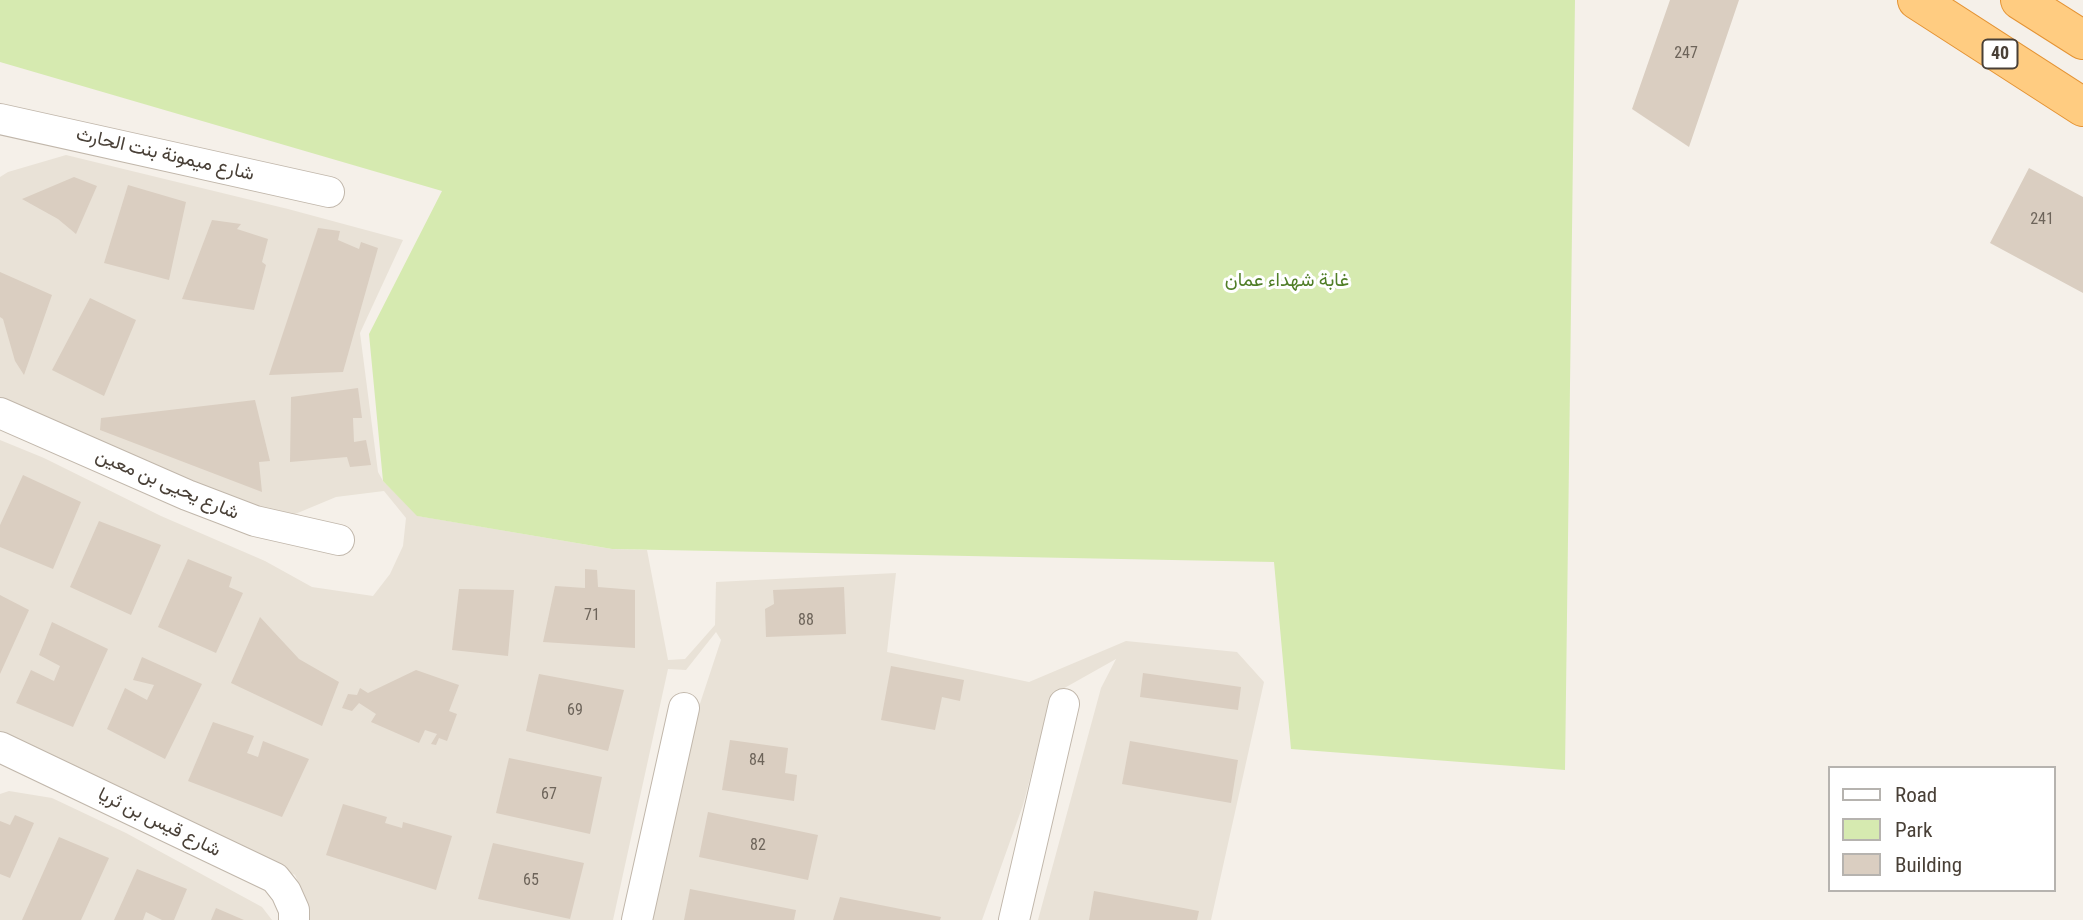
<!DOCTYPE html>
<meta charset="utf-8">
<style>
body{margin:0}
#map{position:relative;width:2083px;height:920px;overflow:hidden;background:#f5f0e9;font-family:"Roboto Condensed",sans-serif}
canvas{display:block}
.legend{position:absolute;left:1828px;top:766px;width:228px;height:126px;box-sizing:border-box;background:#fff;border:2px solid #b6b3af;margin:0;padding:9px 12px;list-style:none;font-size:21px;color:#494037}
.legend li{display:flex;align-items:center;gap:14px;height:35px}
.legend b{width:35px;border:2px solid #b6b3af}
</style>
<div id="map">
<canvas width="2083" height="920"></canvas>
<ul class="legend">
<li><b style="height:9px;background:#fff"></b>Road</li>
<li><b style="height:19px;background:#d6eab0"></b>Park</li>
<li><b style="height:19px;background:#dacec1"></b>Building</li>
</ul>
</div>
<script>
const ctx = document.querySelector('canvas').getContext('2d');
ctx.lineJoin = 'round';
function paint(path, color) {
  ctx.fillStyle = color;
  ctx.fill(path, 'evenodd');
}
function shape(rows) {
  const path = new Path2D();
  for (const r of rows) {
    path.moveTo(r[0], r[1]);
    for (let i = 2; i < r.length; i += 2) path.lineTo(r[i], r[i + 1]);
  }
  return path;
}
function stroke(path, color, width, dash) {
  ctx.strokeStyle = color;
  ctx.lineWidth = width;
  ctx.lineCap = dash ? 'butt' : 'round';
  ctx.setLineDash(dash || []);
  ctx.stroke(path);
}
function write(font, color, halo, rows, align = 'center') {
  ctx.font = font + ' "Roboto Condensed",Vazirmatn,sans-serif';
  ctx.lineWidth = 6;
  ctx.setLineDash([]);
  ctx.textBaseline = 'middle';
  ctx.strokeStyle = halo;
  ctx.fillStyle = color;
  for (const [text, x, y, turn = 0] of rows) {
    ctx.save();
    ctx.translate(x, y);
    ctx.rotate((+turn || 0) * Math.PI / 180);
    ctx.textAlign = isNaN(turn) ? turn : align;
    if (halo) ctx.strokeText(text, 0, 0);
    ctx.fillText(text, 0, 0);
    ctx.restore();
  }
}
paint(shape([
 [66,155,288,209,403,240,360,333,378,472,383,481,418,516,612,549,647,550,668,660,685,659,715,625,716,582,896,573,887,652,1029,682,1126,641,1237,652,1264,682,1211,920,1038,920,1101,688,1116,659,1052,695,1023,805,982,920,646,920,681,761,721,640,716,632,686,670,668,669,613,920,308,920,308,904,295,875,0,735,0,440,44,458,161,516,265,561,312,587,373,596,390,574,403,546,406,518,384,491,336,497,288,517,248,512,0,404,0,177,8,172],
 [9,791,52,798,126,833,262,907,272,920,0,920,0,794]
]), '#e9e2d7');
paint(shape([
 [0,0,1575,0,1565,770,1291,749,1274,562,612,549,417,516,383,481,369,334,442,191,0,62]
]), '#d6eab0');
paint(shape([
 [1670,0,1739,0,1689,147,1632,109],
 [2029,168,2083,197,2083,293,1990,243],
 [74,177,97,186,76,234,58,219,22,199],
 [128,185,186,202,169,280,104,263],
 [212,220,241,224,237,229,268,239,262,262,266,265,254,310,182,299],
 [318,228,340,231,338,240,359,249,361,242,378,248,343,372,269,375],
 [0,272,52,295,24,375,15,361,3,319,0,317],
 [90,298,136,320,104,396,52,370],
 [358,388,362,418,353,418,354,442,366,440,371,465,350,467,347,457,290,462,291,397],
 [255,400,270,461,259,462,262,492,100,430,101,418],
 [23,475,81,502,53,569,0,547,0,525],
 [99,521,161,545,131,615,70,587],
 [188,559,232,577,229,587,243,593,216,653,158,627],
 [585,569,597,570,598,587,635,590,635,648,543,642,555,586,585,588],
 [844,587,846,634,766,637,765,609,774,604,773,590],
 [459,589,514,590,508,656,452,650],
 [0,595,29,610,0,674],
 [260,617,299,659,339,682,322,726,231,683],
 [52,622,108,649,73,727,16,703,31,670,54,681,60,666,39,655],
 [142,657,202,684,165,759,107,729,125,688,147,700,154,685,133,680],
 [891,666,964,680,960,701,942,697,935,730,881,720],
 [416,670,459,685,449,711,457,714,447,741,439,738,436,745,431,744,437,734,425,730,419,743,371,722,376,714,359,703,352,711,342,708,348,694,357,695,360,688,368,693],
 [1143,673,1241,687,1238,710,1140,697],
 [539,674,624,690,608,751,526,731],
 [213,722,254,736,247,753,258,757,263,741,309,759,282,817,188,781],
 [730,740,788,748,785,773,797,775,794,801,722,790],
 [1130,741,1238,760,1231,803,1122,784],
 [509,758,602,777,590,834,496,813],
 [343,804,387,817,385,823,402,828,403,822,452,836,436,890,326,855],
 [708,812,818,835,808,880,699,857],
 [15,815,34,823,10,878,0,874,0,821,10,825],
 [59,837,109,858,81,920,22,920],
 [493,843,584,863,570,919,478,899],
 [137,869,187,889,174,920,162,920,146,912,143,920,114,920],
 [690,889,796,910,794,920,684,920],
 [1094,891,1199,911,1197,920,1089,920],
 [840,897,941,917,940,920,833,920],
 [216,908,244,920,211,920]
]), '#dacec1');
const minor = shape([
 [0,119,329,192],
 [0,413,187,495,255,521,339,540],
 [0,747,275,878,286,892,294,910,294,920],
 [637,920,684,708],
 [1014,920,1064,704]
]);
const trunk = shape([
 [1917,0,2083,107],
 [2020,0,2083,40]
]);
stroke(minor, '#c1b7ab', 32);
stroke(trunk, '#e49334', 40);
stroke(minor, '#fff', 30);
stroke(trunk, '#ffcc81', 38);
write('16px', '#6d645a', null, [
 ["247",1686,54],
 ["241",2042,220],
 ["71",592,616],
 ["88",806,621],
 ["69",575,711],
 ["84",757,761],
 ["67",549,795],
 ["82",758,846],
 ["65",531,881]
]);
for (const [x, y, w] of [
 [2000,54,35]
]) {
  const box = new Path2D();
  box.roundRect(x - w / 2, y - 14.5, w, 29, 5);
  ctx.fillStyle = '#fff';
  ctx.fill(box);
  stroke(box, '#494037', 2);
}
write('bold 18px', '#494037', null, [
 ["40",2000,54]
]);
write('19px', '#494037', '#fff', [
 ["شارع ميمونة بنت الحارث",165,155,13],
 ["شارع يحيى بن معين",167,485,23],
 ["شارع قيس بن ثريا",159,823,26]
]);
write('19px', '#507e27', '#fff', [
 ["غابة شهداء عمان",1287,281]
]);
</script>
